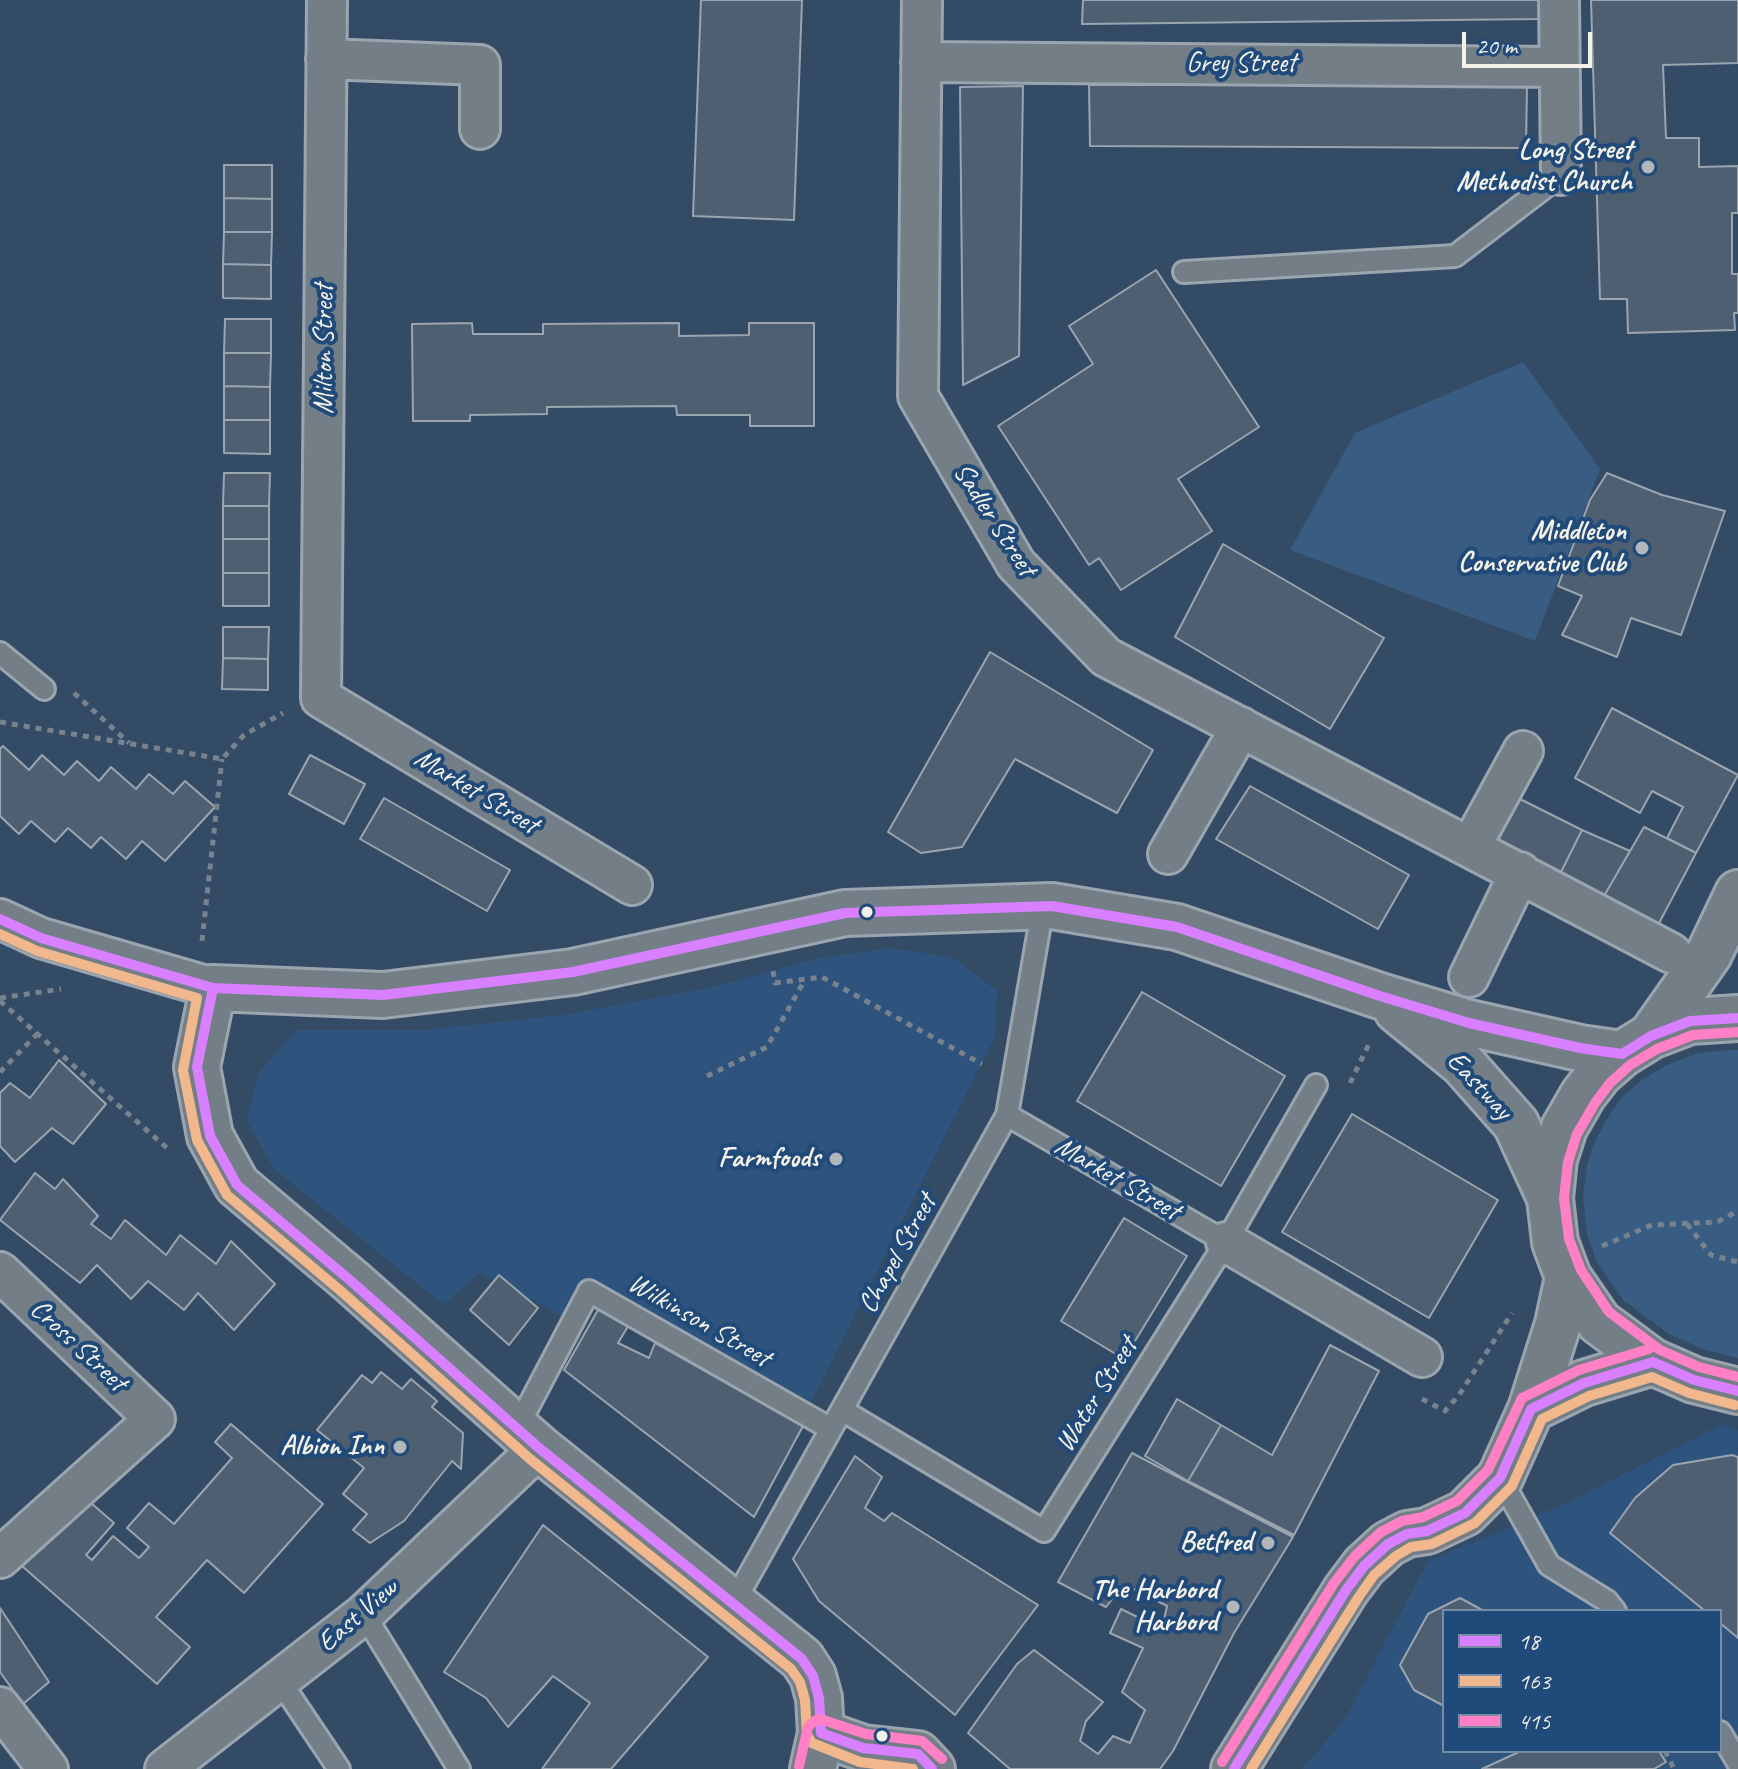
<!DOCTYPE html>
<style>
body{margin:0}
#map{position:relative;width:1738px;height:1769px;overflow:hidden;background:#344b65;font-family:Caveat,sans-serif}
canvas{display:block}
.legend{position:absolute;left:1442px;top:1609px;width:280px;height:144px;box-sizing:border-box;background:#1f4a7a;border:2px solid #748da6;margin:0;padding:10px 14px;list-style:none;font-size:24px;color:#f4f1e8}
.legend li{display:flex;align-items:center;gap:16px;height:40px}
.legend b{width:40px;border:2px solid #748da6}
.scale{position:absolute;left:1462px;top:32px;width:130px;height:36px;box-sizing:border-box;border:4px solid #f4f1e8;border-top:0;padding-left:10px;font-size:24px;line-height:28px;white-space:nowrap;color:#f4f1e8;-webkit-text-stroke:6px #1f4a7a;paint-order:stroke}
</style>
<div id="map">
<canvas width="1738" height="1769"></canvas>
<ul class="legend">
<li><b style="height:10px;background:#d880ff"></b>18</li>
<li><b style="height:10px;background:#f1b78d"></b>163</li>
<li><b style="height:10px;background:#ff80c5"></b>415</li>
</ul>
<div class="scale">20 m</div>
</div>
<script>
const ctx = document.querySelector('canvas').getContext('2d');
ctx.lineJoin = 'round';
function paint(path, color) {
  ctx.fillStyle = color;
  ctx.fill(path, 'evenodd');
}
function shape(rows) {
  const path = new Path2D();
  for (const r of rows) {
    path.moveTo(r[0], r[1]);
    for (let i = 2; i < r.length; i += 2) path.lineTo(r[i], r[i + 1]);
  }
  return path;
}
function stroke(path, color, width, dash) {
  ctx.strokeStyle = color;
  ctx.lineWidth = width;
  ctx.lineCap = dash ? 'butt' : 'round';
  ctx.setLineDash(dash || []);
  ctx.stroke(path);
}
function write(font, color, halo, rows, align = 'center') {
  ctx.font = font + ' Caveat,sans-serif';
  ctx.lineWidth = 8;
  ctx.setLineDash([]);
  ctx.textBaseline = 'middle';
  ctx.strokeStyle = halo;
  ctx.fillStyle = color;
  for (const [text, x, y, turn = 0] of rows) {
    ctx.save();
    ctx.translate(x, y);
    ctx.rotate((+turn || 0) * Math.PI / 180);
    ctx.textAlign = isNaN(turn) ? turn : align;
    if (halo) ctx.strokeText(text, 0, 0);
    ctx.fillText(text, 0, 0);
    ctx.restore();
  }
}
paint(shape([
 [892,948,954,958,997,991,996,1034,811,1402,588,1279,562,1316,479,1273,444,1305,273,1168,247,1120,258,1073,297,1030,424,1030,563,1015,713,987,818,958],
 [1722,1424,1738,1431,1738,1769,1302,1769,1345,1719,1428,1561,1565,1504],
 [1444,1611,1720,1611,1720,1751,1444,1751]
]), '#2e547d');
paint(shape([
 [1523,362,1600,469,1535,641,1290,550,1355,433],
 [1729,1050,1738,1050,1738,1358,1705,1350,1669,1334,1623,1300,1597,1262,1587,1235,1583,1198,1587,1165,1595,1141,1610,1114,1624,1095,1642,1080,1665,1066,1698,1053]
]), '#395c83');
const building = shape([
 [701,0,802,0,794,220,693,216,701,0],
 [1083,0,1540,0,1540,19,1082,24,1083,0],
 [1591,0,1738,0,1738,63,1663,65,1666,138,1699,138,1699,167,1738,166,1738,213,1732,213,1732,274,1738,274,1738,313,1734,313,1735,330,1628,333,1627,299,1600,299,1591,0],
 [1527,84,1526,148,1090,146,1089,85,1527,84],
 [1023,86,1019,356,963,385,960,87,1023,86],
 [224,165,272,165,272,199,224,198,224,165],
 [224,198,272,199,272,232,224,232,224,198],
 [224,232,272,232,271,265,223,264,224,232],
 [223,264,271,265,271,299,223,298,223,264],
 [1156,270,1259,427,1178,479,1212,531,1121,590,1099,558,1089,565,998,426,1093,364,1069,326,1156,270],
 [225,319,271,319,271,353,224,353,225,319],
 [472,323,473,334,543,334,543,324,679,323,679,336,749,335,749,323,814,323,814,426,750,426,750,415,677,415,676,406,547,407,547,414,470,415,470,421,413,421,412,324,472,323],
 [224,353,271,353,270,387,224,386,224,353],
 [224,386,270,387,270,420,224,420,224,386],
 [224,420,270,420,270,454,224,453,224,420],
 [224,473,270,473,269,506,223,506,224,473],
 [1607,473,1662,495,1725,511,1681,635,1631,618,1617,657,1562,635,1582,596,1558,586,1590,500,1607,473],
 [223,506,269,506,269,539,223,539,223,506],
 [223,539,269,539,269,573,223,573,223,539],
 [1223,544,1384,638,1330,729,1175,637,1223,544],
 [223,573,269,573,269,606,223,606,223,573],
 [223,627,269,627,268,659,223,658,223,627],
 [990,652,1153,750,1117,813,1015,759,962,847,921,853,888,832,990,652],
 [223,658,268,659,268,690,222,689,223,658],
 [1612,708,1738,775,1696,853,1667,838,1683,807,1652,791,1640,813,1575,778,1612,708],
 [3,746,29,770,42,755,64,775,77,761,99,781,111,767,136,789,149,774,173,794,185,781,215,807,165,861,142,841,126,859,101,837,91,848,68,828,55,842,31,821,19,834,0,816,0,749,3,746],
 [310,755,365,784,344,824,289,794,310,755],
 [1250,786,1409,875,1378,929,1216,839,1250,786],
 [384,798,510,870,487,911,360,839,384,798],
 [1520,799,1582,830,1561,872,1498,840,1520,799],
 [1644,827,1696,853,1657,927,1604,896,1644,827],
 [1582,830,1630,851,1604,896,1561,872,1582,830],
 [1142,992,1285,1076,1221,1186,1077,1101,1142,992],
 [59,1060,106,1104,73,1144,52,1128,15,1162,0,1146,0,1093,10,1083,30,1098,59,1060],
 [1352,1114,1498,1200,1429,1318,1282,1232,1352,1114],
 [35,1173,55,1189,63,1179,98,1216,91,1224,111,1239,125,1220,166,1255,180,1235,216,1264,231,1241,275,1284,234,1330,198,1293,184,1310,148,1281,131,1299,97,1265,80,1283,0,1220,35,1173],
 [1124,1218,1187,1256,1124,1359,1061,1321,1124,1218],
 [499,1275,538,1308,509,1345,470,1310,499,1275],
 [599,1308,630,1323,618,1343,649,1358,655,1343,803,1426,754,1517,564,1370,599,1308],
 [1330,1345,1379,1371,1294,1535,1188,1481,1221,1425,1272,1455,1330,1345],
 [381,1372,402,1389,411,1379,437,1401,432,1407,463,1433,461,1469,452,1461,404,1521,370,1543,353,1530,367,1514,343,1494,364,1468,317,1430,362,1375,372,1383,381,1372],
 [1177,1399,1221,1425,1188,1481,1145,1456,1177,1399],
 [231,1424,323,1504,244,1593,207,1560,156,1617,190,1647,157,1684,22,1566,83,1496,114,1523,86,1555,92,1560,113,1536,139,1558,149,1547,127,1528,149,1503,174,1524,232,1458,215,1442,231,1424],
 [1132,1453,1293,1537,1234,1633,1173,1751,1160,1769,1010,1769,968,1733,1017,1664,1034,1650,1103,1702,1086,1721,1080,1741,1098,1754,1113,1736,1130,1743,1145,1710,1122,1692,1143,1648,1110,1633,1121,1609,1162,1629,1167,1606,1124,1584,1106,1607,1058,1582,1132,1453],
 [1732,1455,1738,1457,1738,1638,1720,1623,1720,1611,1705,1611,1610,1533,1635,1498,1673,1465,1732,1455],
 [855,1456,882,1477,865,1508,884,1521,892,1513,1038,1605,955,1715,819,1601,793,1559,855,1456],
 [543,1525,708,1657,611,1769,542,1769,590,1703,553,1676,508,1727,486,1698,444,1672,543,1525],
 [1460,1598,1484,1611,1444,1611,1444,1706,1414,1690,1400,1665,1428,1614,1460,1598],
 [0,1608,49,1682,23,1704,0,1672,0,1608],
 [1521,1751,1659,1751,1666,1762,1654,1769,1482,1769,1521,1751]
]);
paint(building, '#4e5f72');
stroke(building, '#9ba5af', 2);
const lane = shape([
 [1184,272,1455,256,1561,175],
 [0,653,44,689],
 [1007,1115,1226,1242],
 [842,1410,1044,1531,1226,1242,1316,1085],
 [517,1428,589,1291,831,1429],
 [1500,1478,1549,1565,1607,1601,1615,1611],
 [733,1604,1007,1115,1043,906],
 [364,1614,459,1769],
 [280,1681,339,1769],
 [1720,1732,1738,1763]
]);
const street = shape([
 [327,0,321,698,632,885],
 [922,0,918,396,1016,564,1106,657,1671,953],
 [1559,0,1561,175],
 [326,59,480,65,480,129],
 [921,62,1560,67],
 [1471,846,1523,751],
 [1168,854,1241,727],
 [0,919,41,938,213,988],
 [1469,977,1520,872],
 [1226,1242,1422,1357],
 [0,1272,155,1419,0,1558],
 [0,1707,48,1769],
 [165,1769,364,1614,539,1448]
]);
const secondary = shape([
 [1397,1010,1462,1063,1516,1124,1550,1198],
 [1531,1409,1584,1383,1653,1362],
 [821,1733,863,1748,918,1754,932,1769],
 [813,1769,821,1733,819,1698,813,1676,802,1659,539,1448,351,1281,237,1185,210,1136,197,1067,213,988,383,995,573,972,845,913,1052,906,1177,927,1380,996,1469,1023,1580,1048,1622,1054],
 [1234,1769,1346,1590,1364,1566,1388,1544,1407,1534,1427,1531,1465,1513,1500,1478,1531,1409,1558,1324,1568,1277]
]);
const primary = shape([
 [1738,1018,1690,1021,1651,1036,1622,1054,1600,1073,1583,1095,1564,1128,1554,1159,1550,1198,1555,1242,1568,1277,1599,1322,1653,1362,1694,1380,1738,1391],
 [1651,1036,1709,954,1738,893]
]);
stroke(lane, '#9ba5af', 26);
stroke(street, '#9ba5af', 44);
stroke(secondary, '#9ba5af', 50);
stroke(primary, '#9ba5af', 50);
stroke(shape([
 [74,693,129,743],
 [0,722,222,759,244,735,283,713],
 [202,941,222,759],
 [773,971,775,983,822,977,982,1064],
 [0,998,61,989],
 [0,1001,167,1148],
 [0,1072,38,1033],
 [707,1076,767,1047,803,983,803,979],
 [1350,1083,1370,1042],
 [1687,1224,1711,1255,1738,1262],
 [1602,1246,1652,1225,1717,1222,1738,1211],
 [1422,1399,1445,1411,1459,1395,1512,1313],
 [1665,1751,1674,1769]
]), '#78838f', 5, [6, 6]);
stroke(lane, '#737e87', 20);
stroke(street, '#737e87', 38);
stroke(secondary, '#737e87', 44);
stroke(primary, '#737e87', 44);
stroke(shape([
 [0,919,41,938,213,988,383,995,573,972,845,913,1052,906,1177,927,1380,996,1469,1023,1580,1048,1622,1054,1651,1036,1690,1021,1738,1018],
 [213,988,197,1067,210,1136,237,1185,351,1281,539,1448,802,1659,813,1676,819,1698,821,1733,863,1748,918,1754,932,1769],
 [1234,1769,1346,1590,1364,1566,1388,1544,1407,1534,1427,1531,1465,1513,1500,1478,1531,1409,1584,1383,1653,1362,1694,1380,1738,1391]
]), '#d880ff', 10);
stroke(shape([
 [0,934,37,951,197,998,183,1070,197,1140,227,1195,342,1292,530,1459,791,1669,800,1682,805,1700,807,1735,812,1743,860,1762,913,1769],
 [1251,1769,1358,1598,1374,1575,1396,1556,1411,1547,1432,1544,1475,1523,1512,1486,1542,1419,1589,1396,1652,1377,1689,1393,1735,1405]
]), '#f1b78d', 10);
stroke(shape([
 [1738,1032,1693,1035,1657,1049,1630,1065,1610,1083,1595,1103,1577,1134,1568,1162,1564,1198,1569,1239,1581,1270,1609,1312,1660,1350,1699,1367,1738,1377],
 [1222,1762,1334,1583,1355,1556,1381,1532,1402,1521,1423,1517,1457,1501,1488,1470,1522,1398,1579,1370,1649,1349],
 [799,1766,808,1727,814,1721,820,1719,866,1734,922,1741,942,1759]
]), '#ff80c5', 10);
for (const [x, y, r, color] of [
 [1648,167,8,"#b1b7ba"],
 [1642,548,8,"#b1b7ba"],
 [867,912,7,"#f4f1e8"],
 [836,1159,8,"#b1b7ba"],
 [400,1447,8,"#b1b7ba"],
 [1268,1543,8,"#b1b7ba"],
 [1233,1607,8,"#b1b7ba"],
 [882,1736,7,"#f4f1e8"]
]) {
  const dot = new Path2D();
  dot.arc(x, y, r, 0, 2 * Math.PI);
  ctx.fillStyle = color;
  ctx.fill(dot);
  stroke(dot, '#1f4a7a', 3);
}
write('28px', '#f4f1e8', '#1f4a7a', [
 ["Grey Street",1241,64],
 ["Milton Street",325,349,-90],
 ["Sadler Street",994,520,57],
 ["Market Street",476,792,31],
 ["Eastway",1479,1086,47],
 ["Market Street",1117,1179,30],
 ["Chapel Street",898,1254,-61],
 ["Wilkinson Street",699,1321,30],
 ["Cross Street",78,1346,43],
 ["Water Street",1097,1395,-58],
 ["East View",358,1616,-41]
]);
write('bold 28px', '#f4f1e8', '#1f4a7a', [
 ["Long Street",1632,151],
 ["Methodist Church",1632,183],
 ["Middleton",1626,532],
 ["Conservative Club",1626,564],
 ["Farmfoods",820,1159],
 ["Albion Inn",384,1447],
 ["Betfred",1252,1543],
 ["The Harbord",1217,1591],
 ["Harbord",1217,1623]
], 'right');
</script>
